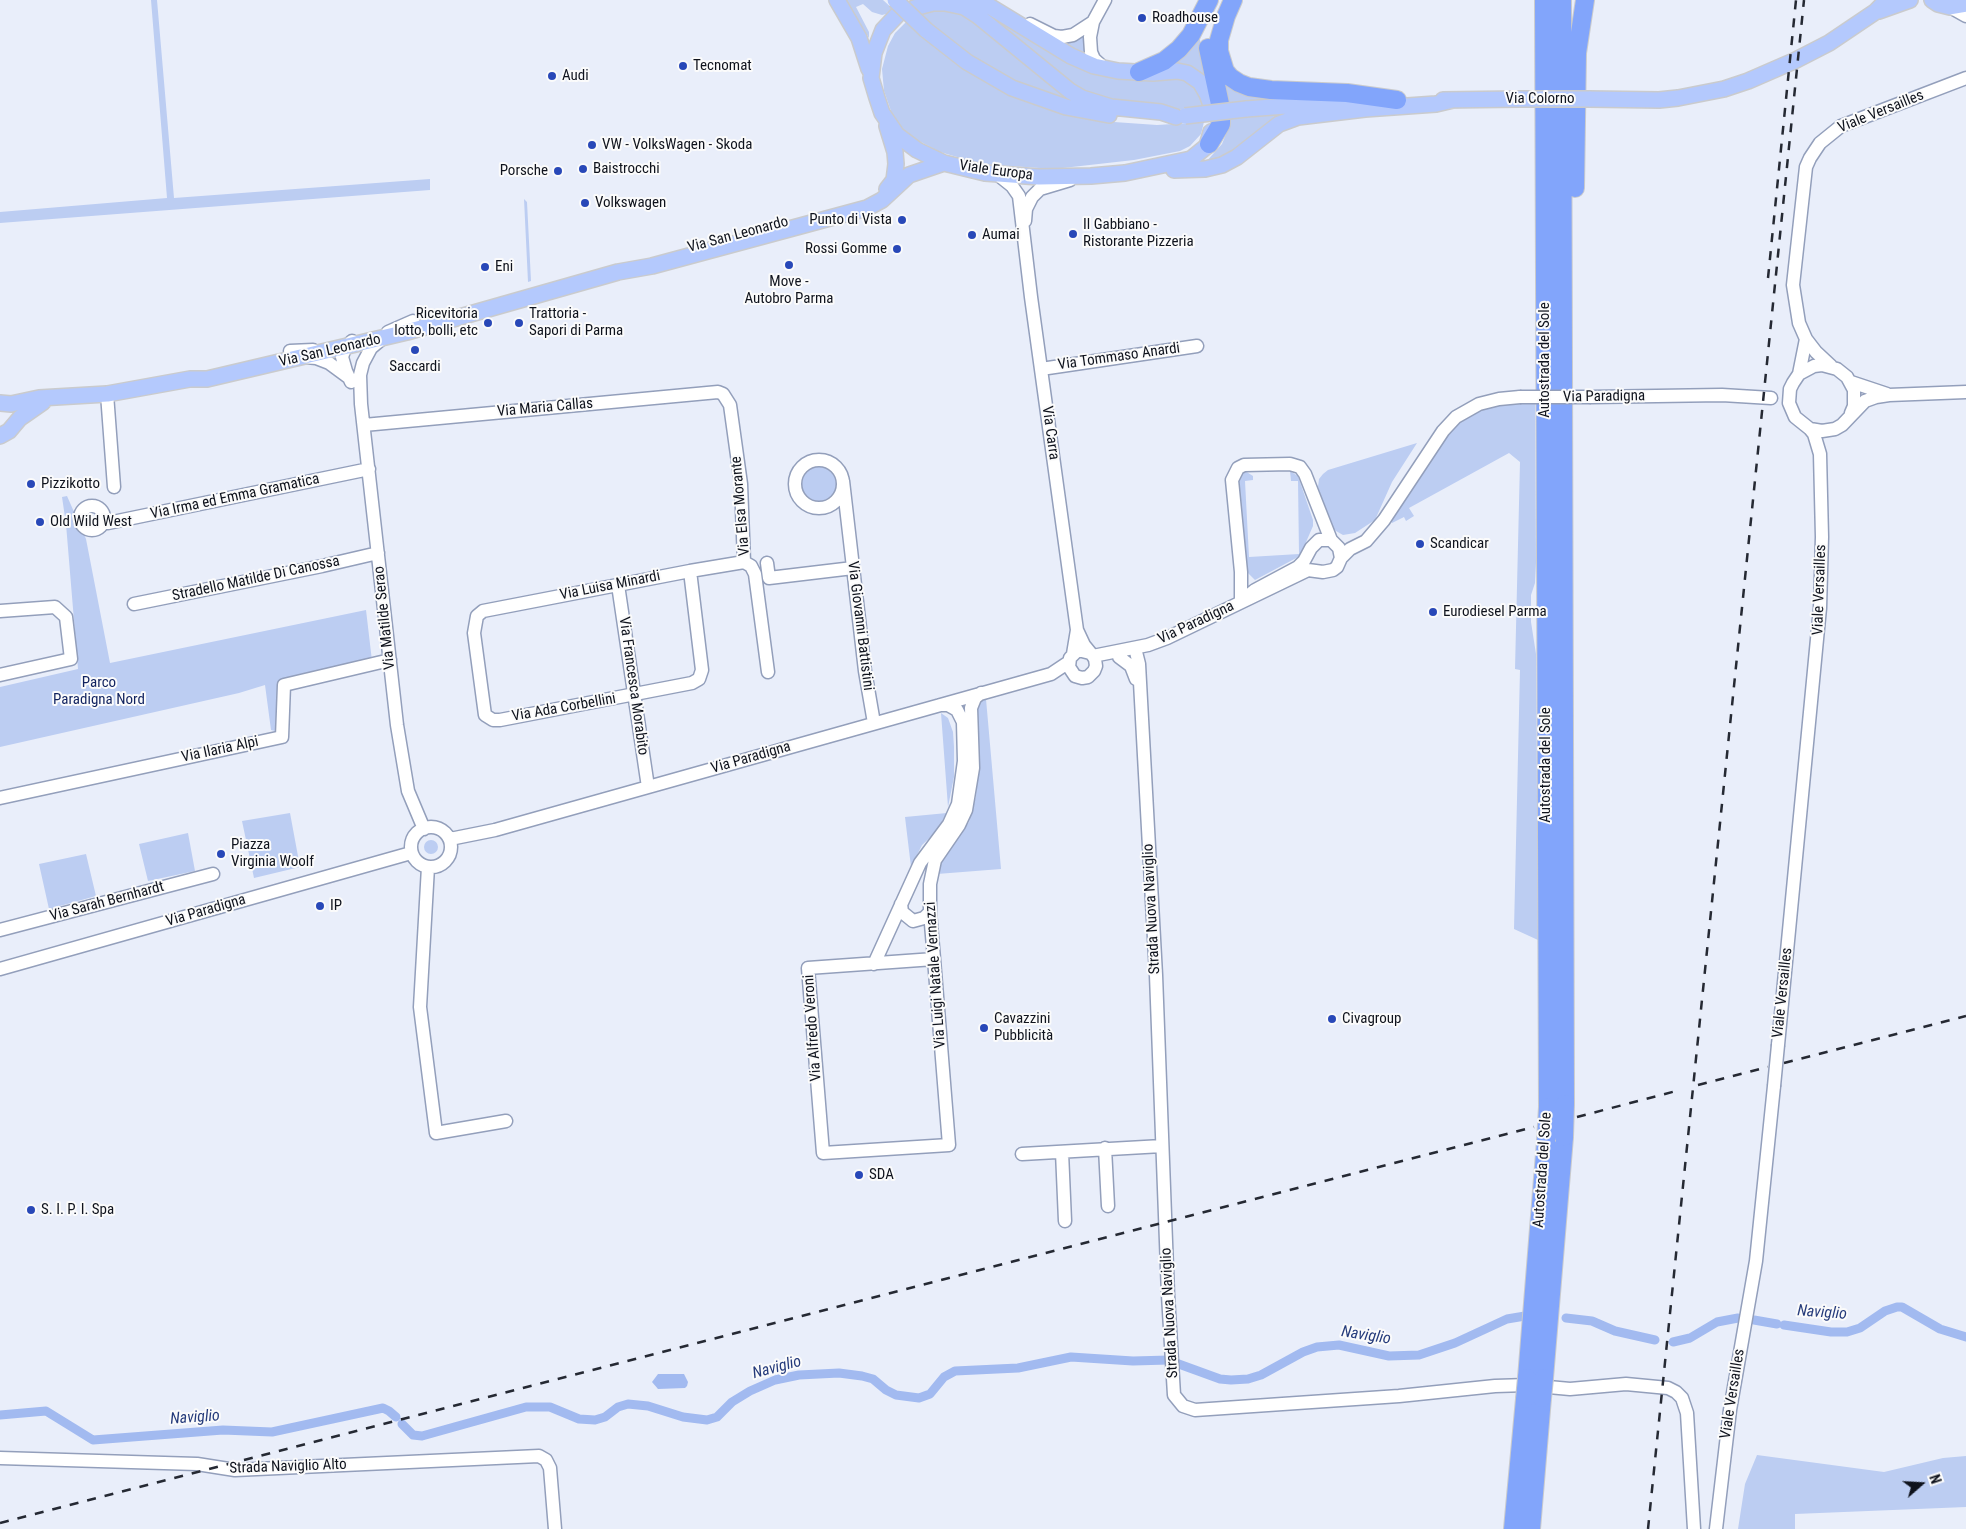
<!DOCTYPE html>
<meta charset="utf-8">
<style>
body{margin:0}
#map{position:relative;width:1966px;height:1529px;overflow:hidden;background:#e9eefa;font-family:"Roboto Condensed",sans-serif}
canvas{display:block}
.north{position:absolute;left:1896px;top:1459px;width:50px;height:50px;-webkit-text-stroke:4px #fbfbfb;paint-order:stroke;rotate:71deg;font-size:14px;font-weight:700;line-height:20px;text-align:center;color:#0f131d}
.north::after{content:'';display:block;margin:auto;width:18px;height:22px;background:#0f131d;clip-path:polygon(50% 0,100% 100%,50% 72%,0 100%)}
</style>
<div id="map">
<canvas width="1966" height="1529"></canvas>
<div class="north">N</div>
</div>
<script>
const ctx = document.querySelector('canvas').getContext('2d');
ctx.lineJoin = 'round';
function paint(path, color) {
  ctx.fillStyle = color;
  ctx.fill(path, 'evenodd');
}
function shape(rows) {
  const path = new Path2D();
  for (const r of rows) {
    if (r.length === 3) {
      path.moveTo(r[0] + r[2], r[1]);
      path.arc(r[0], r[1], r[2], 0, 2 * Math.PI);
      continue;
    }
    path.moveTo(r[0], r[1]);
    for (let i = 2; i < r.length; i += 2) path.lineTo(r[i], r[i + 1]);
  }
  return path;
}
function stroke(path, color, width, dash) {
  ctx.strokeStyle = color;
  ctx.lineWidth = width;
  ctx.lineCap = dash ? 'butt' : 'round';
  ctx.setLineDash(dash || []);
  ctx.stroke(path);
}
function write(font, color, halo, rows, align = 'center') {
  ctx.font = font + ' "Roboto Condensed",sans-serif';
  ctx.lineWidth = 4;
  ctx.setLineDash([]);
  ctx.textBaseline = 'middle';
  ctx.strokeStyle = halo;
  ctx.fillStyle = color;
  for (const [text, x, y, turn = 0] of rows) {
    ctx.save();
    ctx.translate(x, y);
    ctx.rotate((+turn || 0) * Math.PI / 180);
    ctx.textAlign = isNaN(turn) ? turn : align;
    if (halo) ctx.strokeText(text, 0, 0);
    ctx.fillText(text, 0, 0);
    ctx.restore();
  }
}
paint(shape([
 [151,0,157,0,174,198,430,179,430,190,0,223,0,212,167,198],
 [846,0,883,0,894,10,890,13,882,15,872,12,863,4,856,7,869,32,869,38],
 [977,7,1094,73,1117,78,1174,75,1196,85,1204,106,1184,108,1184,110,1137,107,1083,94],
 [958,8,1076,102,1018,83,998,73,947,39,931,25,918,11],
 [906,22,958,64,1021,99,1064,114,1114,122,1157,125,1204,122,1201,134,1190,146,1180,151,1134,160,1054,169,981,164,940,152,919,141,903,129,892,114,884,91,882,69,888,46,895,33],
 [1085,32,1087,56,1063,43],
 [1200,39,1201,49,1207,80,1174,64,1188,53],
 [1221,70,1308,97,1226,103],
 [1304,110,1230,155,1205,163,1222,144,1226,134,1228,119,1246,115],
 [524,199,527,202,531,281,528,282],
 [1504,403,1535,403,1536,563,1535,583,1531,595,1531,622,1536,654,1538,940,1514,929,1520,670,1515,669,1520,462,1509,453,1409,508,1414,516,1406,521,1404,517,1392,523,1391,521,1440,442,1466,415],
 [1417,443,1392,482,1375,520,1355,533,1343,535,1336,531,1331,526,1318,487,1319,479,1323,474,1328,470],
 [819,484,20],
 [1245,471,1253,476,1253,480,1245,481,1249,557,1299,554,1298,481,1291,481,1290,471,1298,476,1313,520,1313,526,1300,556,1255,580,1248,573,1233,486,1237,475],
 [67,496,86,539,110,663,366,610,372,661,280,681,279,732,271,730,265,685,239,693,0,747,0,687,78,669,66,524,62,497],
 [986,699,1001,869,937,874,941,861,969,822,976,796,979,742,977,702],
 [941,713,948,718,953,732,954,747,954,777,948,807],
 [290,813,300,867,254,878,242,821],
 [947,813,935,833,922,845,911,867,905,817],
 [188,833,195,871,148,881,139,844],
 [431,847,7],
 [86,854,96,896,49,909,39,864],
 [1757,1455,1884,1472,1943,1458,1966,1456,1966,1507,1795,1514,1795,1529,1738,1529,1745,1484]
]), '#bccdf2');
paint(shape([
 [658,1374,684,1374,688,1382,687,1386,685,1388,658,1389,652,1382]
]), '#a2baf0');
stroke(shape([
 [1566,1318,1592,1321,1615,1331,1655,1340],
 [1754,1320,1777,1324],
 [1784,1325,1831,1332,1847,1332,1860,1328,1885,1311,1897,1307,1902,1307,1940,1329,1966,1337],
 [1673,1342,1690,1338,1717,1322,1738,1318],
 [1176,1363,1220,1379,1231,1380,1248,1379,1261,1375,1303,1352,1317,1347,1339,1345,1389,1356,1419,1355,1455,1343,1507,1319,1525,1316],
 [0,1415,46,1411,93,1440,223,1430,272,1432,383,1408,389,1411,396,1417],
 [402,1424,413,1435,422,1436,526,1407,550,1407,579,1419,595,1420,605,1417,618,1407,628,1404,648,1406,683,1417,707,1420,717,1417,732,1402,750,1391,775,1380,799,1375,839,1373,862,1376,873,1379,886,1390,896,1395,919,1398,930,1394,944,1377,955,1371,1018,1368,1071,1357,1133,1361,1169,1360]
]), '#a2baf0', 9);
const minor = shape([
 [1950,7,1966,16],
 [1030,24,1054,36,1062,37,1073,35,1093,22],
 [1104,68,1094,59,1091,52,1090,37,1093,22,1105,0],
 [997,174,1012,186,1019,196,1031,297,1077,630,1073,654],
 [1025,221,1026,209,1032,197,1040,189,1070,180],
 [388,332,413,321],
 [383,338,371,348,363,363,360,375,361,404,397,725,408,791,424,829],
 [290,351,313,350],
 [306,357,316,358,329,363,348,377],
 [1831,366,1816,352,1806,339,1799,323,1793,285,1806,167,1810,158,1820,143,1841,126,1966,78],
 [1041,369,1197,346],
 [1799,374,1806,339],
 [351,382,346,371,342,357,345,348,352,341],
 [1851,382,1887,394],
 [107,394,114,487],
 [1591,397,1722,395,1771,398],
 [1851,413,1854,406,1854,390,1847,377,1837,369,1822,365,1814,366,1799,374,1793,383,1790,389,1789,403,1795,417,1810,429,1822,431,1835,429,1842,425,1865,401,1876,397,1889,395,1966,392],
 [364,425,718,392,723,394,730,405,741,484,744,562,751,566,755,574,768,672],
 [819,484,24],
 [843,481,865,671,874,723],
 [92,518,12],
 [103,519,106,523,108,523,369,469],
 [1341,558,1350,549,1366,541,1384,520,1443,431,1456,417,1479,404,1499,399,1520,397],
 [767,563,769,578,853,568],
 [690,571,702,670,699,679,692,683,500,720,493,720,485,715,474,633,477,616,483,611,690,571,744,562],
 [618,585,648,787],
 [1241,601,1241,572,1232,480,1238,468,1244,465,1290,464,1300,467,1305,474,1331,540],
 [134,604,322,566,378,553],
 [0,611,55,607,66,617,71,659,0,675],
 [1077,630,1084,645,1093,656,1095,659,1096,666,1094,671,1088,677,1082,678,1075,676,1069,667,1070,658,1077,651,1082,651,1090,653],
 [1135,648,1139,664,1156,975,1168,1295,1174,1395,1183,1406,1195,1410,1399,1396,1495,1386,1527,1385,1570,1389,1626,1384,1668,1388,1676,1392,1682,1398,1687,1413,1694,1529],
 [1093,656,1148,645,1167,638,1308,570,1323,572,1333,570,1337,567,1341,558,1339,548,1331,540,1319,540,1311,548,1304,561,1298,567,1255,590,1244,599],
 [1119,657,1131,666,1136,679],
 [0,798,282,737,284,685,390,660],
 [431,847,20],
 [450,839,495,830,1051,674,1069,662],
 [428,867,420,1007,436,1133,506,1121],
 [901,904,902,912,913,921,924,918,930,912],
 [0,930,213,874],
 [934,959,808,968,823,1153,949,1145,934,959,930,912,930,884,935,860,959,825,966,810,973,768,971,708,975,698,981,693],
 [874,964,920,863,949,824,958,804,964,761,963,722,957,710,948,705,940,705],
 [0,969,411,853],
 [1778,1045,1820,608,1822,537,1820,454,1814,434,1810,429],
 [1105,1148,1108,1206],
 [1062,1152,1065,1221],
 [1022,1154,1162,1146],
 [0,1458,197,1464,235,1470,539,1456,546,1460,550,1468,555,1529],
 [1716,1529,1730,1410,1756,1261,1774,1086]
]);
const major = shape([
 [837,0,859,38,869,69],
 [973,0,989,6,1071,56,1094,66,1118,71,1153,73,1177,71,1187,73,1200,82,1207,94,1211,105],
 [1932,0,1938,4,1950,7,1966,4],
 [914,8,933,3,945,3,964,7,978,16,1070,91,1082,98,1111,107,1161,112,1176,117],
 [1879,11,1910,0],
 [898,14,883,30,874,53,871,78,877,98,882,113,897,135,917,150,944,163,985,173,1039,177,1091,176,1125,173,1191,159,1207,146,1211,132],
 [926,30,967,62,1012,88,1066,107,1109,115],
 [1589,99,1659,100,1678,98,1724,89,1748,81,1794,61,1829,43,1875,12,1887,0],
 [1443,100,1519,99],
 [1246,109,1352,101],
 [887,126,895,152,896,164,894,180,887,189],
 [1174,170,1205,169,1222,165,1237,157,1279,124,1298,117,1365,109,1436,104,1453,100],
 [0,403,11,404,39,398,107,394,190,379,207,379,407,332,618,272,652,266,867,208,882,200,909,175,944,163],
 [0,436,9,431,20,418,43,402]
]);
const highway = shape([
 [1233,0,1226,16,1219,40,1219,51,1225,71,1230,77,1239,83,1249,87,1271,90,1347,93,1397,100],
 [1544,0,1548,1107],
 [1562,0,1565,1104],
 [1208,48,1220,104],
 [1139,72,1164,61,1179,49,1191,35,1209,0],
 [1209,144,1221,124,1221,120],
 [1575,188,1577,53,1585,0],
 [1527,1378,1546,1141],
 [1544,1378,1564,1137],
 [1513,1529,1525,1399],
 [1531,1529,1542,1398]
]);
stroke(minor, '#939fbb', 15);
stroke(major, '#cacbcd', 18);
stroke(highway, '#cacbcd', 20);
stroke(minor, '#fff', 12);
stroke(major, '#b4c9fd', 15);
stroke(highway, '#82a5fb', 18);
stroke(shape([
 [1768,278,1796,0],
 [1784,1063,1966,1016],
 [1698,1085,1768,1067],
 [1577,1117,1680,1090],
 [0,1523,1534,1127],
 [1648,1529,1804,0]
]), '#252933', 2.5, [9, 9]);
const minorBridge = shape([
 [1520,397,1591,397],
 [1774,1086,1778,1045]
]);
const majorBridge = shape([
 [895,0,926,30],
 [1519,99,1589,99],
 [1185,116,1246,109]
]);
const highwayBridge = shape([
 [1564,1137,1565,1104],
 [1546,1141,1548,1107],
 [1542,1398,1544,1378],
 [1525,1399,1527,1378]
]);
stroke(minorBridge, '#939fbb', 15, []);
stroke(majorBridge, '#cacbcd', 18, []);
stroke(highwayBridge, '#cacbcd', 20, []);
stroke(minorBridge, '#fff', 12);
stroke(majorBridge, '#b4c9fd', 15);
stroke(highwayBridge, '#82a5fb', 18);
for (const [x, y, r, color] of [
 [1142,18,5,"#2848b8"],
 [683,66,5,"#2848b8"],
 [552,76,5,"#2848b8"],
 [592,145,5,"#2848b8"],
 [583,169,5,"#2848b8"],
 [558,171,5,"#2848b8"],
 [585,203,5,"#2848b8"],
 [902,220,5,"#2848b8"],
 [1073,234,5,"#2848b8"],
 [972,235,5,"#2848b8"],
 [897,249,5,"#2848b8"],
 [789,265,5,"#2848b8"],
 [485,267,5,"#2848b8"],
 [488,323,5,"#2848b8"],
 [519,323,5,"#2848b8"],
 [415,350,5,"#2848b8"],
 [31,484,5,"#2848b8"],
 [40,522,5,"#2848b8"],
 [1420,544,5,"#2848b8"],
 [1433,612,5,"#2848b8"],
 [221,854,5,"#2848b8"],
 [320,906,5,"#2848b8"],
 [1332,1019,5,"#2848b8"],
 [984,1028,5,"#2848b8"],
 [859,1175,5,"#2848b8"],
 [31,1210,5,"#2848b8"]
]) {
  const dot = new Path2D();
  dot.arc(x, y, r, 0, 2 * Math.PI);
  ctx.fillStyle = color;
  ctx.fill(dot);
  stroke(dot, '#fbfbfb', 2);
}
write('15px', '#0f131d', '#fbfbfb', [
 ["Roadhouse",1152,18],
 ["Tecnomat",693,66],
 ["Audi",562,76],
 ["VW - VolksWagen - Skoda",602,145],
 ["Baistrocchi",593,169],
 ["Porsche",548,171,"right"],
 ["Volkswagen",595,203],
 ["Punto di Vista",892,220,"right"],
 ["Il Gabbiano -",1083,225],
 ["Ristorante Pizzeria",1083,242],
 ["Aumai",982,235],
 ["Rossi Gomme",887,249,"right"],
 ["Eni",495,267],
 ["Move -",789,282,"center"],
 ["Autobro Parma",789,299,"center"],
 ["Ricevitoria",478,314,"right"],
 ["lotto, bolli, etc",478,331,"right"],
 ["Trattoria -",529,314],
 ["Sapori di Parma",529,331],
 ["Saccardi",415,367,"center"],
 ["Pizzikotto",41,484],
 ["Old Wild West",50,522],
 ["Scandicar",1430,544],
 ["Eurodiesel Parma",1443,612],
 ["Piazza",231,845],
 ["Virginia Woolf",231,862],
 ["IP",330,906],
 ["Cavazzini",994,1019],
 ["Pubblicità",994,1036],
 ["Civagroup",1342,1019],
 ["SDA",869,1175],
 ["S. I. P. I. Spa",41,1210]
], 'left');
write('15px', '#0f131d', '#fbfbfb', [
 ["Via Colorno",1540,99],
 ["Viale Versailles",1881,112,-22],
 ["Viale Europa",996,171,8],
 ["Via San Leonardo",738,235,-15],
 ["Via San Leonardo",330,351,-13],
 ["Via Tommaso Anardi",1119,357,-8],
 ["Autostrada del Sole",1545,360,-90],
 ["Via Paradigna",1604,397,-1],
 ["Via Maria Callas",545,408,-5],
 ["Via Carra",1050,433,82],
 ["Via Irma ed Emma Gramatica",235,497,-12],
 ["Via Elsa Morante",741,506,-95],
 ["Stradello Matilde Di Canossa",256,579,-12],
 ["Via Luisa Minardi",610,586,-11],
 ["Viale Versailles",1820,590,-88],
 ["Via Matilde Serao",385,618,-96],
 ["Via Paradigna",1196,623,-25],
 ["Via Giovanni Battistini",860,626,83],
 ["Via Francesca Morabito",633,686,82],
 ["Via Ada Corbellini",564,708,-10],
 ["Via Ilaria Alpi",220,750,-12],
 ["Via Paradigna",751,758,-16],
 ["Autostrada del Sole",1546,765,-90],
 ["Via Sarah Bernhardt",107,902,-15],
 ["Strada Nuova Naviglio",1152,909,-93],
 ["Via Paradigna",206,911,-16],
 ["Via Luigi Natale Vernazzi",936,975,-94],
 ["Viale Versailles",1783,993,-84],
 ["Via Alfredo Veroni",813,1028,-94],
 ["Autostrada del Sole",1543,1170,-86],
 ["Strada Nuova Naviglio",1170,1313,-93],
 ["Viale Versailles",1733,1394,-81],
 ["Strada Naviglio Alto",288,1467,-2]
]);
write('15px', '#10225f', '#fbfbfb', [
 ["Parco",99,683],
 ["Paradigna Nord",99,700]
]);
write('italic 16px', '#253b7b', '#fbfbfb', [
 ["Naviglio",1822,1313,4],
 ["Naviglio",1366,1336,9],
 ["Naviglio",777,1368,-15],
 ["Naviglio",195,1418,-4]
]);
</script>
